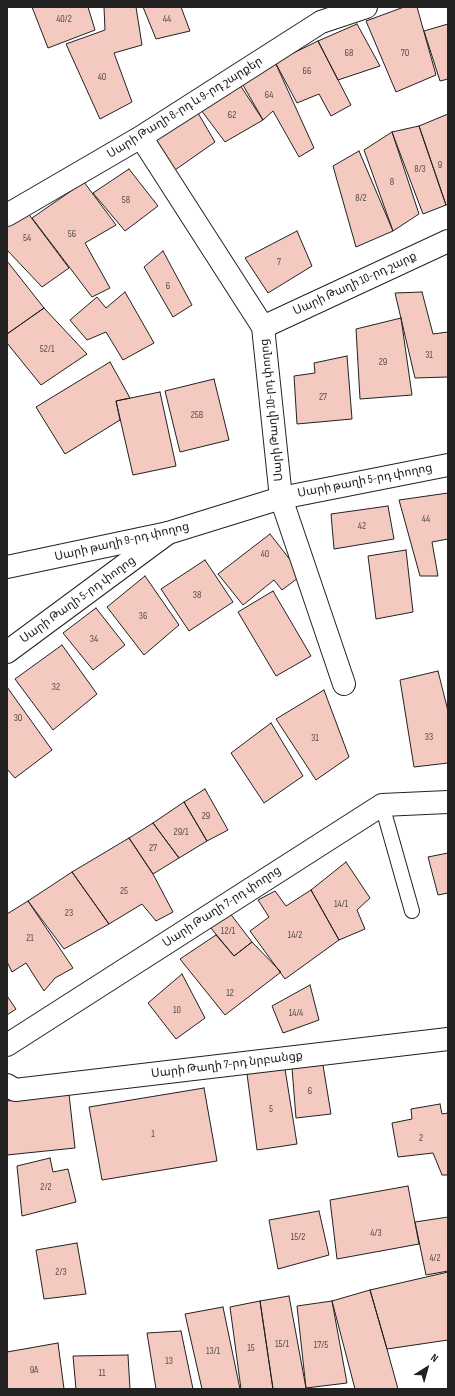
<!DOCTYPE html>
<meta charset="utf-8">
<style>
body{margin:0}
#map{position:relative;width:455px;height:1396px;overflow:hidden;background:#fff;font-family:"Sofia Sans Condensed",sans-serif}
canvas{display:block}
.frame{position:absolute;inset:0;border:8px solid #222;pointer-events:none}
.north{position:absolute;left:407px;top:1348px;width:40px;height:40px;-webkit-text-stroke:3px #fff;paint-order:stroke;rotate:37deg;font-size:11px;font-weight:700;line-height:16px;text-align:center;color:#222}
.north::after{content:'';display:block;margin:auto;width:14px;height:18px;background:#222;clip-path:polygon(50% 0,100% 100%,50% 72%,0 100%)}
</style>
<div id="map">
<canvas width="455" height="1396"></canvas>
<div class="frame"></div>
<div class="north">N</div>
</div>
<script>
const ctx = document.querySelector('canvas').getContext('2d');
ctx.lineJoin = 'round';
function paint(path, color) {
  ctx.fillStyle = color;
  ctx.fill(path, 'evenodd');
}
function shape(rows) {
  const path = new Path2D();
  for (const r of rows) {
    path.moveTo(r[0], r[1]);
    for (let i = 2; i < r.length; i += 2) path.lineTo(r[i], r[i + 1]);
  }
  return path;
}
function stroke(path, color, width, dash) {
  ctx.strokeStyle = color;
  ctx.lineWidth = width;
  ctx.lineCap = dash ? 'butt' : 'round';
  ctx.setLineDash(dash || []);
  ctx.stroke(path);
}
function write(font, color, halo, rows, align = 'center') {
  ctx.font = font + ' "Sofia Sans Condensed","Noto Sans Armenian",sans-serif';
  ctx.lineWidth = 3;
  ctx.setLineDash([]);
  ctx.textBaseline = 'middle';
  ctx.strokeStyle = halo;
  ctx.fillStyle = color;
  for (const [text, x, y, turn = 0] of rows) {
    ctx.save();
    ctx.translate(x, y);
    ctx.rotate((+turn || 0) * Math.PI / 180);
    ctx.textAlign = isNaN(turn) ? turn : align;
    if (halo) ctx.strokeText(text, 0, 0);
    ctx.fillText(text, 0, 0);
    ctx.restore();
  }
}
const building = shape([
 [32,7,88,7,95,30,48,48,32,7],
 [104,7,136,7,142,45,114,53,132,102,100,119,66,44,105,30,104,7],
 [143,7,181,7,190,31,156,39,143,7],
 [404,7,417,7,436,75,396,92,366,21,404,7],
 [357,24,380,66,338,80,318,41,357,24],
 [448,24,448,79,440,81,424,31,448,24],
 [318,41,351,105,331,116,319,94,297,103,275,62,318,41],
 [275,62,314,148,299,157,273,111,263,120,239,78,275,62],
 [238,82,263,120,225,142,201,110,238,82],
 [195,108,215,142,175,170,150,141,195,108],
 [448,114,448,204,446,205,419,126,448,114],
 [419,126,446,205,423,214,392,132,419,126],
 [392,132,419,214,393,231,364,150,392,132],
 [359,151,393,231,356,247,333,166,359,151],
 [129,169,158,206,125,231,93,193,129,169],
 [84,182,116,225,85,243,110,288,92,297,32,218,84,182],
 [27,212,69,268,42,287,7,250,7,226,27,212],
 [297,231,312,266,268,293,245,258,297,231],
 [163,251,192,305,173,317,144,267,163,251],
 [7,261,44,308,7,334,7,261],
 [125,292,154,343,123,360,106,332,87,340,70,320,97,297,106,308,125,292],
 [422,292,433,334,448,332,448,377,415,378,395,293,422,292],
 [44,308,87,354,41,385,7,343,7,334,44,308],
 [401,318,412,395,360,399,356,329,401,318],
 [347,356,352,419,297,424,294,376,315,373,314,363,347,356],
 [110,362,130,398,116,401,120,420,65,454,36,407,110,362],
 [214,379,229,440,180,452,165,391,214,379],
 [160,392,176,466,133,475,116,401,160,392],
 [448,493,448,539,432,542,438,576,420,576,399,500,448,493],
 [388,506,394,539,334,549,331,514,388,506],
 [270,534,302,575,282,590,274,580,243,605,218,574,270,534],
 [406,550,413,612,376,619,368,556,406,550],
 [205,560,233,602,189,631,161,589,205,560],
 [145,576,179,625,144,655,107,607,145,576],
 [273,591,311,656,276,676,238,612,273,591],
 [96,608,125,645,93,670,63,633,96,608],
 [62,645,97,694,53,730,15,679,62,645],
 [438,671,448,711,448,763,414,767,400,680,438,671],
 [7,687,52,750,15,778,7,769,7,687],
 [324,690,349,757,316,780,276,719,324,690],
 [271,723,303,776,264,803,231,753,271,723],
 [205,789,228,830,207,841,184,802,205,789],
 [184,802,207,841,179,858,153,823,184,802],
 [153,823,179,858,153,874,129,838,153,823],
 [129,838,153,874,173,912,156,921,142,904,109,924,72,872,129,838],
 [448,853,448,893,438,895,428,857,448,853],
 [346,862,370,898,357,910,365,929,339,940,311,890,346,862],
 [72,872,109,924,64,949,28,901,72,872],
 [311,890,339,940,285,979,250,931,269,917,258,900,275,891,286,906,311,890],
 [28,901,73,968,55,978,44,991,26,963,12,972,7,962,7,914,28,901],
 [229,912,252,942,234,956,210,927,229,912],
 [216,935,234,956,252,942,281,972,225,1015,180,959,216,935],
 [182,974,205,1018,176,1039,148,1003,182,974],
 [310,985,319,1020,283,1033,272,1006,310,985],
 [7,996,16,1009,7,1015,7,996],
 [323,1065,331,1114,296,1118,292,1068,323,1065],
 [285,1069,297,1144,257,1150,247,1074,285,1069],
 [204,1088,217,1161,102,1180,89,1107,204,1088],
 [69,1094,75,1148,7,1155,7,1101,69,1094],
 [440,1104,442,1114,448,1113,448,1175,442,1175,433,1153,398,1157,392,1123,412,1119,411,1109,440,1104],
 [50,1158,53,1172,68,1169,76,1202,22,1216,17,1166,50,1158],
 [408,1186,419,1244,337,1259,330,1200,408,1186],
 [319,1211,329,1255,278,1269,269,1220,319,1211],
 [448,1217,448,1271,426,1275,415,1222,448,1217],
 [77,1243,86,1294,44,1299,36,1250,77,1243],
 [448,1272,448,1340,387,1349,370,1290,448,1272],
 [370,1290,387,1349,398,1389,355,1389,332,1301,370,1290],
 [289,1296,306,1388,306,1389,273,1389,260,1301,289,1296],
 [260,1301,273,1389,241,1389,230,1307,260,1301],
 [332,1301,347,1383,306,1388,297,1306,332,1301],
 [223,1307,240,1389,202,1389,185,1314,223,1307],
 [181,1331,193,1389,156,1389,147,1333,181,1331],
 [58,1343,64,1389,7,1389,7,1352,58,1343],
 [128,1355,130,1389,76,1389,73,1356,128,1355]
]);
paint(building, '#f3c9c0');
stroke(building, '#222', 1);
const lane = shape([
 [382,805,412,911]
]);
const street = shape([
 [141,137,263,327,281,498,344,684],
 [7,215,141,137,321,22,366,7],
 [263,327,448,241],
 [7,652,168,533],
 [7,1045,382,805,448,802],
 [7,1085,15,1090,448,1039]
]);
const secondary = shape([
 [7,567,168,533,281,498,448,465]
]);
stroke(lane, '#222', 16);
stroke(street, '#222', 24);
stroke(secondary, '#222', 24);
stroke(lane, '#fff', 14);
stroke(street, '#fff', 22);
stroke(secondary, '#fff', 22);
write('10px', '#564c4a', null, [
 ["40/2",64,19],
 ["44",167,19],
 ["68",349,53],
 ["70",405,53],
 ["66",307,71],
 ["40",102,77],
 ["64",269,95],
 ["62",232,115],
 ["9",440,165],
 ["8/3",420,169],
 ["8",392,182],
 ["8/2",361,198],
 ["58",126,200],
 ["56",72,234],
 ["54",27,238],
 ["7",279,262],
 ["6",168,286],
 ["52/1",47,349],
 ["31",429,355],
 ["29",383,362],
 ["27",323,397],
 ["25B",197,415],
 ["44",426,519],
 ["42",362,526],
 ["40",265,554],
 ["38",197,595],
 ["36",143,616],
 ["34",94,639],
 ["32",56,687],
 ["30",18,718],
 ["33",429,737],
 ["31",315,738],
 ["29",206,816],
 ["29/1",181,832],
 ["27",153,848],
 ["25",124,891],
 ["14/1",341,904],
 ["23",69,913],
 ["12/1",228,931],
 ["14/2",295,935],
 ["21",30,938],
 ["12",230,993],
 ["10",177,1010],
 ["14/4",296,1013],
 ["6",310,1091],
 ["5",271,1109],
 ["1",153,1134],
 ["2",421,1138],
 ["2/2",46,1187],
 ["4/3",376,1233],
 ["15/2",298,1237],
 ["4/2",435,1258],
 ["2/3",61,1272],
 ["15/1",282,1344],
 ["17/5",321,1345],
 ["15",251,1348],
 ["13/1",213,1351],
 ["13",169,1361],
 ["9А",34,1370],
 ["11",102,1373]
]);
write('12px', '#222', '#fff', [
 ["Սարի Թաղի 8-րդ և 9-րդ շարքեր",185,108,-32],
 ["Սարի Թաղի 10-րդ շարք",355,284,-25],
 ["Սարի Թաղի 10-րդ փողոց",272,410,-96],
 ["Սարի թաղի 5-րդ փողոց",365,481,-11],
 ["Սարի թաղի 9-րդ փողոց",122,542,-13],
 ["Սարի Թաղի 5-րդ փողոց",78,600,-36],
 ["Սարի Թաղի 7-րդ փողոց",222,907,-33],
 ["Սարի Թաղի 7-րդ նրբանցք",227,1065,-7]
]);
</script>
